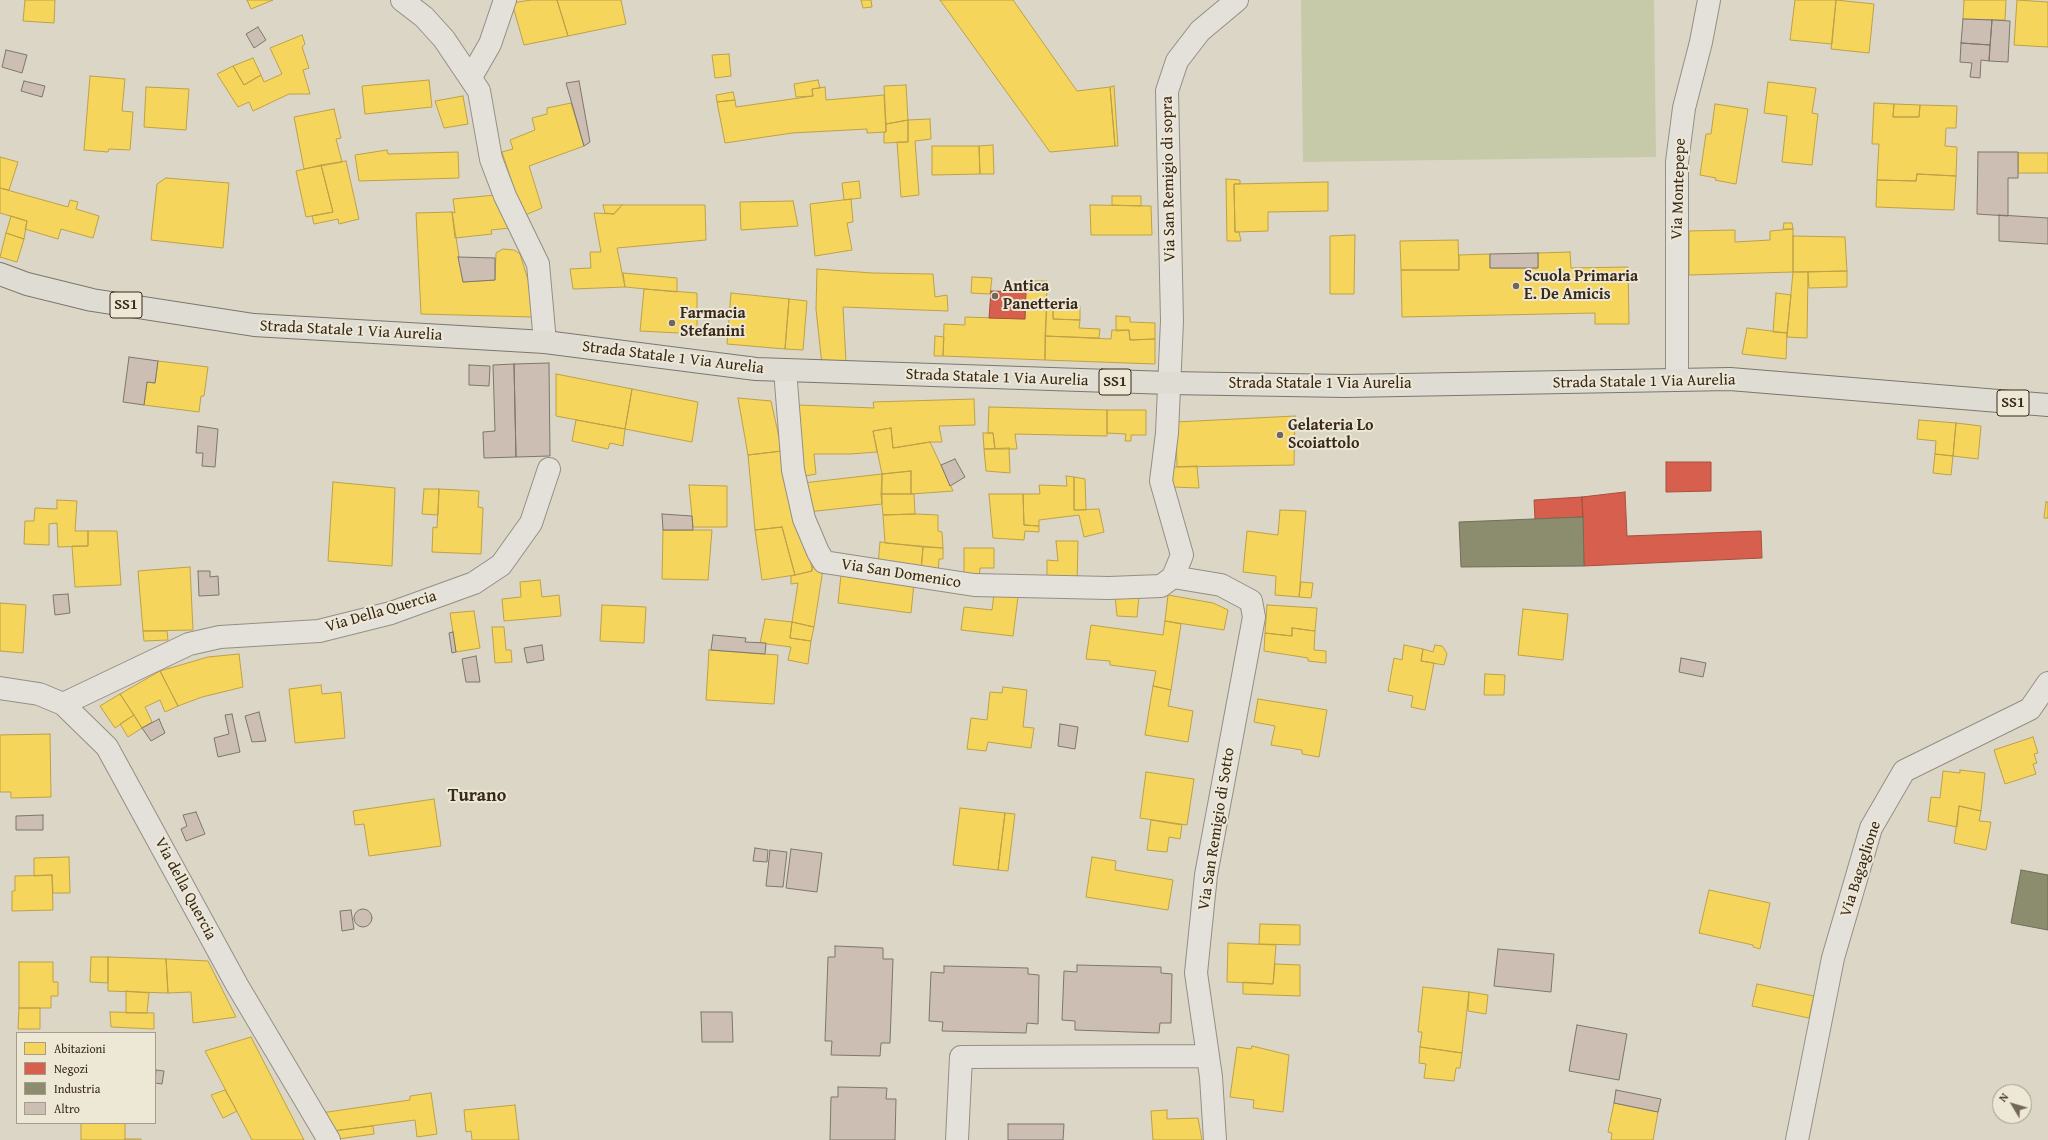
<!DOCTYPE html>
<style>
body{margin:0}
#map{position:relative;width:2048px;height:1140px;overflow:hidden;background:#dbd6c6;font-family:"Gentium Book Plus",serif}
canvas{display:block}
.legend{position:absolute;left:16px;top:1032px;width:140px;height:92px;box-sizing:border-box;background:#ede8d5;border:1px solid #a59c8b;margin:0;padding:5px 7px;list-style:none;font-size:12px;color:#39291b}
.legend li{display:flex;align-items:center;gap:8px;height:20px}
.legend b{width:20px;border:1px solid #a59c8b}
.north{position:absolute;left:1992px;top:1084px;width:40px;height:40px;box-sizing:border-box;background:#ede8d5;border:1px solid #a59c8b;border-radius:50%;rotate:308deg;font-size:11px;font-weight:700;line-height:16px;text-align:center;color:#39291b}
.north::after{content:'';display:block;margin:auto;width:14px;height:18px;background:#726657;clip-path:polygon(50% 0,100% 100%,50% 72%,0 100%)}
</style>
<div id="map">
<canvas width="2048" height="1140"></canvas>
<ul class="legend">
<li><b style="height:11px;background:#f6d55c"></b>Abitazioni</li>
<li><b style="height:11px;background:#d6604d"></b>Negozi</li>
<li><b style="height:11px;background:#8c8c6e"></b>Industria</li>
<li><b style="height:11px;background:#ccbeb3"></b>Altro</li>
</ul>
<div class="north">N</div>
</div>
<script>
const ctx = document.querySelector('canvas').getContext('2d');
ctx.lineJoin = 'round';
function paint(path, color) {
  ctx.fillStyle = color;
  ctx.fill(path, 'evenodd');
}
function shape(rows) {
  const path = new Path2D();
  for (const r of rows) {
    if (r.length === 3) {
      path.moveTo(r[0] + r[2], r[1]);
      path.arc(r[0], r[1], r[2], 0, 2 * Math.PI);
      continue;
    }
    path.moveTo(r[0], r[1]);
    for (let i = 2; i < r.length; i += 2) path.lineTo(r[i], r[i + 1]);
  }
  return path;
}
function stroke(path, color, width, dash) {
  ctx.strokeStyle = color;
  ctx.lineWidth = width;
  ctx.lineCap = dash ? 'butt' : 'round';
  ctx.setLineDash(dash || []);
  ctx.stroke(path);
}
function write(font, color, halo, rows, align = 'center') {
  ctx.font = font + ' "Gentium Book Plus",serif';
  ctx.lineWidth = 4;
  ctx.setLineDash([]);
  ctx.textBaseline = 'middle';
  ctx.strokeStyle = halo;
  ctx.fillStyle = color;
  for (const [text, x, y, turn = 0] of rows) {
    ctx.save();
    ctx.translate(x, y);
    ctx.rotate((+turn || 0) * Math.PI / 180);
    ctx.textAlign = isNaN(turn) ? turn : align;
    if (halo) ctx.strokeText(text, 0, 0);
    ctx.fillText(text, 0, 0);
    ctx.restore();
  }
}
paint(shape([
 [1301,0,1654,0,1656,157,1303,162]
]), '#c6caa9');
const homes = shape([
 [25,0,55,0,54,23,23,21,25,0],
 [247,0,273,0,251,9,247,0],
 [531,0,557,0,568,36,524,45,512,3,531,0],
 [557,0,621,0,626,24,568,36,557,0],
 [861,0,871,0,872,7,863,8,861,0],
 [940,0,1013,0,1077,91,1110,87,1115,146,1050,152,940,0],
 [1795,0,1836,0,1832,44,1790,40,1795,0],
 [1836,0,1874,4,1869,53,1831,49,1836,0],
 [1964,0,2006,0,2005,20,1963,19,1964,0],
 [2017,0,2048,2,2048,47,2014,45,2017,0],
 [302,35,305,44,302,47,309,68,303,70,310,94,289,94,253,111,249,102,238,107,217,74,233,66,244,85,261,75,264,82,282,74,270,48,302,35],
 [729,54,731,76,715,78,712,55,729,54],
 [253,58,261,75,244,85,233,66,253,58],
 [90,76,125,79,122,111,133,112,130,150,109,149,108,152,84,150,90,76],
 [429,80,432,107,365,114,362,86,429,80],
 [818,80,820,88,812,89,813,96,796,97,794,84,818,80],
 [1768,82,1816,88,1812,113,1818,114,1812,165,1782,162,1787,116,1764,113,1768,82],
 [906,85,908,120,886,124,884,86,906,85],
 [1114,86,1118,146,1115,146,1110,87,1114,86],
 [146,87,189,89,186,130,144,127,146,87],
 [825,87,826,100,884,95,886,132,867,133,867,129,792,133,725,143,717,102,735,100,736,107,813,96,812,89,825,87],
 [733,92,735,100,717,102,716,95,733,92],
 [463,96,468,124,444,128,435,101,463,96],
 [571,103,584,146,529,166,542,208,523,216,502,152,513,149,510,140,535,130,532,118,547,114,547,108,571,103],
 [1874,103,1894,104,1893,117,1919,117,1920,105,1957,106,1956,128,1946,128,1945,146,1957,147,1956,176,1917,174,1916,181,1877,180,1879,144,1872,144,1874,103],
 [1715,104,1748,109,1736,184,1715,180,1716,178,1700,175,1706,134,1711,134,1715,104],
 [1894,104,1920,105,1919,117,1893,117,1894,104],
 [334,109,341,138,336,139,342,162,304,169,294,117,334,109],
 [930,119,931,139,915,141,919,195,901,197,897,142,908,142,908,120,930,119],
 [908,120,908,142,884,143,884,132,886,132,886,124,908,120],
 [993,145,994,174,980,174,979,146,993,145],
 [932,146,979,146,980,174,932,175,932,146],
 [387,150,388,154,458,152,459,178,359,181,355,155,387,150],
 [2018,153,2048,153,2048,173,2018,173,2018,153],
 [0,157,18,162,9,190,0,188,0,157],
 [346,161,359,219,339,224,338,219,314,224,312,216,333,212,321,165,346,161],
 [321,165,333,212,306,217,296,171,321,165],
 [1917,174,1956,176,1954,210,1876,207,1877,180,1916,181,1917,174],
 [166,178,229,183,223,248,151,240,157,184,166,178],
 [1226,179,1240,180,1240,184,1234,184,1235,232,1239,232,1241,241,1227,241,1226,179],
 [859,181,861,198,844,200,842,183,859,181],
 [1328,182,1328,211,1268,212,1268,231,1235,232,1234,184,1328,182],
 [0,188,68,207,70,200,78,202,76,209,99,216,93,238,61,229,58,239,25,229,27,221,0,213,0,188],
 [496,195,510,228,491,230,492,234,455,238,452,212,455,213,453,199,496,195],
 [1112,196,1141,196,1141,206,1112,205,1112,196],
 [851,199,853,222,847,223,852,250,815,256,810,204,851,199],
 [793,201,798,226,741,230,740,202,793,201],
 [603,205,622,205,614,214,605,213,603,205],
 [622,205,705,205,706,240,617,248,625,287,573,289,570,269,591,268,590,252,601,252,594,213,614,214,622,205],
 [1090,205,1151,206,1152,235,1091,235,1090,205],
 [452,212,463,282,495,280,496,253,503,249,514,250,520,254,529,283,532,317,421,314,416,213,452,212],
 [11,216,27,221,24,239,6,233,11,216],
 [1784,223,1792,223,1793,229,1783,229,1784,223],
 [1793,229,1793,272,1689,275,1689,231,1735,230,1735,242,1770,240,1770,231,1793,229],
 [6,233,24,239,17,262,0,257,6,233],
 [1355,235,1354,294,1330,294,1330,236,1355,235],
 [1793,236,1845,237,1847,271,1793,272,1793,236],
 [1458,240,1459,270,1401,270,1400,241,1458,240],
 [1570,252,1571,268,1628,267,1629,324,1595,324,1595,313,1402,317,1401,270,1459,270,1459,255,1490,254,1490,268,1538,268,1538,253,1570,252],
 [817,269,872,273,933,274,935,297,947,295,948,311,843,307,846,363,822,365,816,309,817,269],
 [1847,271,1847,287,1809,288,1808,272,1847,271],
 [1793,272,1808,272,1807,338,1787,337,1793,272],
 [623,273,677,278,677,292,625,287,623,273],
 [972,277,992,278,990,294,971,293,972,277],
 [1026,281,1047,281,1045,360,943,356,944,324,965,325,965,317,1025,319,1026,281],
 [644,289,697,293,697,334,640,331,644,289],
 [731,293,789,299,785,349,727,344,731,293],
 [1776,293,1791,295,1787,333,1773,332,1776,293],
 [789,299,807,301,803,350,785,349,789,299],
 [1047,305,1053,306,1053,319,1080,320,1079,328,1100,329,1099,338,1045,336,1047,305],
 [1053,306,1080,306,1080,320,1053,319,1053,306],
 [1116,316,1130,317,1130,322,1155,323,1155,339,1130,340,1129,330,1116,331,1116,316],
 [1747,328,1787,333,1786,359,1742,354,1747,328],
 [1112,330,1129,330,1130,340,1155,339,1155,364,1045,360,1045,336,1111,339,1112,330],
 [935,336,944,337,943,356,934,356,935,336],
 [158,361,208,367,204,396,201,396,199,412,144,405,147,382,155,383,158,361],
 [556,374,632,389,625,429,556,416,556,374],
 [632,389,698,402,692,442,625,429,632,389],
 [738,398,771,401,782,451,748,455,738,398],
 [974,399,975,425,939,426,942,442,930,442,893,448,891,428,873,431,877,452,850,454,814,454,816,474,800,477,797,454,799,405,874,408,873,402,974,399],
 [989,407,1107,410,1107,436,1015,434,1017,449,995,449,993,433,988,433,989,407],
 [1107,410,1146,410,1146,435,1131,435,1131,441,1125,441,1126,434,1107,433,1107,410],
 [1295,416,1294,465,1177,467,1176,422,1295,416],
 [576,420,625,429,623,446,610,443,608,449,572,441,576,420],
 [1919,420,1956,423,1953,456,1935,454,1936,441,1917,439,1919,420],
 [1956,423,1981,426,1978,459,1953,456,1956,423],
 [891,428,893,448,930,442,953,491,911,494,911,471,882,474,873,431,891,428],
 [983,433,993,433,995,449,984,449,983,433],
 [1009,448,1010,473,986,471,984,449,1009,448],
 [782,451,798,522,812,567,812,571,795,575,782,527,755,530,748,455,782,451],
 [1935,454,1953,456,1951,475,1933,473,1935,454],
 [1197,466,1199,488,1172,487,1172,467,1197,466],
 [911,471,911,494,881,494,882,474,911,471],
 [882,474,882,504,807,512,803,483,882,474],
 [1066,476,1074,477,1074,510,1099,509,1104,532,1084,537,1079,515,1039,520,1039,526,1024,525,1023,494,1040,494,1039,485,1067,486,1066,476],
 [1074,477,1085,479,1086,510,1074,510,1074,477],
 [333,482,395,488,392,566,328,561,333,482],
 [689,485,727,486,727,527,693,527,689,485],
 [424,489,439,489,438,515,422,514,424,489],
 [439,489,479,491,478,507,483,508,481,554,432,552,433,527,437,528,439,489],
 [881,494,914,494,915,514,883,515,881,494],
 [989,494,1023,494,1024,525,1039,526,1039,532,1025,531,1024,540,993,538,989,494],
 [57,500,77,501,75,531,88,531,88,546,58,547,57,523,49,524,49,545,24,544,25,521,34,521,35,508,57,509,57,500],
 [2046,502,2048,502,2048,518,2044,518,2046,502],
 [1280,510,1306,511,1299,597,1275,595,1276,576,1243,572,1247,531,1278,535,1280,510],
 [915,514,938,515,938,531,942,532,943,548,885,543,883,515,915,514],
 [782,527,795,575,762,580,755,530,782,527],
 [663,530,712,530,708,580,662,579,663,530],
 [88,531,117,531,121,585,75,587,72,546,88,546,88,531],
 [1056,541,1078,541,1077,584,1047,582,1047,560,1058,561,1056,541],
 [880,542,923,547,921,571,878,565,880,542],
 [923,547,943,548,943,559,939,559,938,574,921,571,923,547],
 [964,548,994,548,994,568,980,568,979,579,964,578,964,548],
 [190,567,193,630,143,631,138,571,190,567],
 [812,567,823,569,814,627,792,622,798,583,791,584,791,576,812,571,812,567],
 [841,575,914,583,911,613,838,603,841,575],
 [540,580,542,597,559,595,561,616,504,621,502,599,521,597,520,582,540,580],
 [1301,582,1313,583,1311,598,1299,597,1301,582],
 [994,594,1018,597,1013,636,961,630,964,607,992,610,994,594],
 [1115,595,1139,596,1137,617,1117,616,1115,595],
 [1168,595,1213,603,1228,610,1224,630,1165,621,1168,595],
 [0,603,26,605,23,653,0,651,0,603],
 [602,605,646,607,644,643,600,641,602,605],
 [1267,605,1317,608,1315,631,1292,628,1292,636,1265,633,1267,605],
 [1523,609,1568,614,1563,660,1518,655,1523,609],
 [474,611,480,648,456,652,450,613,474,611],
 [765,619,792,622,790,638,811,641,808,664,788,660,791,647,760,643,765,619],
 [1165,621,1181,624,1171,690,1153,686,1156,671,1110,665,1110,661,1086,659,1091,625,1163,635,1165,621],
 [792,622,814,627,811,641,790,638,792,622],
 [492,627,504,627,506,650,511,650,512,662,495,663,492,627],
 [1292,628,1315,631,1314,650,1326,651,1326,663,1308,661,1308,658,1264,651,1265,633,1292,636,1292,628],
 [143,631,167,631,168,640,144,641,143,631],
 [1404,645,1423,649,1421,661,1434,663,1425,710,1411,707,1413,696,1388,691,1394,658,1402,660,1404,645],
 [1435,645,1442,646,1445,650,1447,654,1444,665,1421,661,1423,649,1433,652,1435,645],
 [709,650,778,655,774,704,706,700,709,650],
 [239,654,243,687,202,697,178,706,160,671,208,657,239,654],
 [160,671,178,706,165,712,160,700,145,707,152,722,142,728,120,694,160,671],
 [1485,674,1505,675,1504,695,1484,695,1485,674],
 [321,685,322,694,341,692,345,738,295,743,289,689,321,685],
 [1153,686,1171,690,1168,706,1193,711,1188,742,1145,735,1153,686],
 [1003,687,1027,690,1023,727,1034,728,1031,748,988,742,986,751,967,749,971,718,987,720,990,692,1002,693,1003,687],
 [120,694,134,715,115,728,100,706,120,694],
 [1258,699,1327,710,1319,757,1302,754,1302,750,1271,745,1275,726,1254,722,1258,699],
 [134,715,142,728,128,737,120,724,134,715],
 [50,734,51,797,11,798,11,792,0,792,0,735,50,734],
 [2033,737,2038,753,2034,754,2037,763,2033,764,2036,774,2005,784,1994,750,2033,737],
 [1960,770,1985,773,1981,811,1959,806,1957,827,1928,821,1931,797,1940,798,1943,771,1960,773,1960,770],
 [1146,772,1194,779,1187,825,1140,818,1146,772],
 [434,799,441,846,369,856,364,824,355,825,353,811,434,799],
 [1959,806,1981,811,1979,821,1991,822,1986,850,1954,843,1959,806],
 [960,808,1005,813,998,870,953,865,960,808],
 [1005,813,1015,814,1008,871,998,870,1005,813],
 [1151,820,1182,825,1180,839,1169,837,1167,852,1147,850,1151,820],
 [69,857,70,893,53,893,52,875,34,876,34,858,69,857],
 [1092,857,1116,861,1115,870,1173,880,1168,910,1086,897,1092,857],
 [52,875,53,910,12,911,12,891,15,891,15,876,52,875],
 [1709,890,1770,903,1760,949,1753,947,1753,945,1699,933,1709,890],
 [1260,924,1300,925,1300,945,1259,944,1260,924],
 [1228,943,1276,945,1273,984,1227,982,1228,943],
 [91,957,108,957,108,983,90,982,91,957],
 [108,957,166,959,168,993,108,991,108,957],
 [166,959,208,961,236,1017,193,1023,191,992,168,993,166,959],
 [19,962,53,962,53,982,58,982,58,996,51,996,51,1008,19,1008,19,962],
 [1275,964,1300,965,1300,996,1243,994,1243,982,1273,984,1275,964],
 [1757,984,1814,996,1809,1018,1752,1006,1757,984],
 [1423,987,1469,992,1462,1053,1420,1047,1422,1032,1418,1032,1423,987],
 [126,991,149,993,147,1013,126,1013,126,991],
 [1469,992,1488,995,1486,1014,1468,1011,1469,992],
 [19,1008,40,1008,40,1029,18,1029,19,1008],
 [110,1012,154,1013,154,1029,111,1027,110,1012],
 [251,1037,304,1140,252,1140,205,1051,251,1037],
 [1252,1046,1289,1055,1283,1112,1253,1108,1254,1100,1230,1097,1237,1047,1251,1049,1252,1046],
 [1420,1047,1462,1053,1460,1068,1456,1068,1454,1081,1424,1078,1426,1064,1419,1063,1420,1047],
 [225,1090,237,1111,223,1118,211,1095,225,1090],
 [431,1093,437,1134,417,1137,415,1120,333,1131,321,1113,410,1100,410,1096,431,1093],
 [1614,1103,1658,1112,1653,1140,1611,1140,1612,1133,1608,1132,1614,1103],
 [515,1105,519,1140,472,1140,471,1131,466,1132,464,1110,515,1105],
 [1167,1110,1167,1119,1198,1118,1202,1140,1153,1140,1151,1111,1167,1110],
 [81,1123,125,1123,125,1140,81,1140,81,1123],
 [373,1126,374,1134,338,1139,333,1131,373,1126],
 [125,1139,141,1139,141,1140,125,1140,125,1139]
]);
paint(homes, '#f6d55c');
stroke(homes, '#bda148', 1);
const shops = shape([
 [991,291,1026,292,1025,319,989,318,991,291],
 [1666,462,1711,462,1711,491,1666,492,1666,462],
 [1625,492,1627,536,1761,531,1762,558,1584,566,1582,497,1625,492],
 [1582,497,1583,517,1535,519,1534,500,1582,497]
]);
paint(shops, '#d6604d');
stroke(shops, '#a7503e', 1);
const industry = shape([
 [1583,517,1584,566,1461,567,1459,522,1583,517],
 [2021,870,2048,875,2048,930,2011,923,2021,870]
]);
paint(industry, '#8c8c6e');
stroke(industry, '#736e55', 1);
const building = shape([
 [1963,19,1992,20,1990,45,1961,43,1963,19],
 [1992,20,2010,21,2008,62,1989,61,1992,20],
 [258,27,266,40,254,48,246,34,258,27],
 [1961,43,1990,45,1989,61,1981,60,1980,78,1970,77,1972,63,1960,62,1961,43],
 [6,50,27,55,22,73,2,67,6,50],
 [24,81,45,86,42,97,21,91,24,81],
 [579,81,590,142,584,146,566,83,579,81],
 [1978,152,2018,152,2018,178,2008,178,2008,216,1977,214,1978,152],
 [1999,215,2048,218,2048,244,1999,241,1999,215],
 [1538,253,1538,268,1490,268,1490,254,1538,253],
 [458,257,495,258,495,280,463,282,458,257],
 [129,357,158,361,155,383,147,382,144,405,123,402,129,357],
 [549,363,550,456,516,457,514,364,549,363],
 [514,364,516,457,484,458,483,432,495,431,493,365,514,364],
 [469,365,490,366,489,386,469,385,469,365],
 [198,426,218,429,215,467,202,466,203,453,196,453,198,426],
 [955,459,965,477,950,486,941,465,955,459],
 [662,514,692,516,693,530,663,530,662,514],
 [198,571,210,571,210,577,218,576,219,595,199,596,198,571],
 [68,594,70,613,55,615,53,595,68,594],
 [453,632,456,652,452,653,449,633,453,632],
 [713,635,746,638,745,642,766,643,765,654,711,650,713,635],
 [542,645,544,660,527,663,524,648,542,645],
 [476,656,480,682,466,682,462,659,476,656],
 [1681,658,1706,663,1703,677,1679,672,1681,658],
 [259,712,266,741,252,742,245,716,259,712],
 [232,714,240,752,218,757,214,738,229,734,225,715,232,714],
 [159,719,165,733,151,741,142,728,159,719],
 [1060,724,1078,727,1075,749,1058,746,1060,724],
 [196,812,205,834,186,841,181,829,187,826,183,815,196,812],
 [43,815,43,830,16,830,16,816,43,815],
 [755,848,768,850,767,862,753,861,755,848],
 [791,849,822,853,817,892,786,888,791,849],
 [770,850,787,852,783,887,766,886,770,850],
 [363,918,9],
 [351,910,354,929,342,931,340,911,351,910],
 [835,946,883,948,883,959,893,959,890,1043,881,1043,880,1056,831,1055,832,1041,825,1041,828,957,835,957,835,946],
 [1498,949,1554,954,1551,992,1494,986,1498,949],
 [1077,965,1161,967,1161,973,1172,974,1171,1023,1160,1023,1159,1033,1075,1030,1075,1021,1062,1020,1064,971,1077,972,1077,965],
 [944,966,1028,968,1028,974,1039,975,1038,1024,1027,1023,1026,1033,942,1031,943,1022,929,1021,931,972,944,973,944,966],
 [701,1012,732,1012,733,1042,702,1042,701,1012],
 [1577,1025,1627,1034,1619,1080,1569,1071,1577,1025],
 [156,1070,164,1071,162,1084,155,1083,156,1070],
 [838,1087,887,1088,886,1099,896,1099,895,1140,830,1140,831,1097,838,1097,838,1087],
 [1616,1090,1661,1099,1658,1112,1614,1103,1616,1090],
 [1008,1124,1064,1124,1063,1140,1008,1140,1008,1124]
]);
paint(building, '#ccbeb3');
stroke(building, '#7c776d', 1);
const minor = shape([
 [402,0,424,17,444,39,479,91,491,159,505,196,538,264,545,342],
 [471,77,490,44,505,0],
 [785,370,793,470,804,519,818,552,824,562,974,585,1109,588,1161,586,1173,577],
 [1677,380,1677,162,1684,108,1701,42,1709,0],
 [1173,577,1221,585,1251,601,1254,617,1206,875,1196,973,1211,1077,1215,1140],
 [1173,577,1182,555,1161,481,1167,433,1172,321,1167,91,1177,61,1200,31,1237,0],
 [0,688,39,694,63,704,107,747,237,985,329,1140],
 [63,704,189,644,220,637,319,631,391,613,474,583,501,565,531,523,549,469],
 [957,1140,961,1057,1208,1056],
 [1797,1140,1833,958,1871,828,1904,771,2030,709,2048,683]
]);
const major = shape([
 [0,274,27,284,92,300,254,325,545,342,756,369,1169,383,1346,386,1730,379,2048,405]
]);
stroke(minor, '#948f84', 24);
stroke(major, '#7c776d', 24);
stroke(minor, '#e4e1da', 22);
stroke(major, '#dfdcd3', 22);
for (const [x, y, r, color] of [
 [1516,286,4,"#726657"],
 [995,296,4,"#726657"],
 [672,323,4,"#726657"],
 [1280,435,4,"#726657"]
]) {
  const dot = new Path2D();
  dot.arc(x, y, r, 0, 2 * Math.PI);
  ctx.fillStyle = color;
  ctx.fill(dot);
  stroke(dot, '#ede8d5', 1.5);
}
for (const [x, y, w] of [
 [126,305,32],
 [1115,382,32],
 [2013,403,32]
]) {
  const box = new Path2D();
  box.roundRect(x - w / 2, y - 13, w, 26, 3);
  ctx.fillStyle = '#ede8d5';
  ctx.fill(box);
  stroke(box, '#39291b', 1);
}
write('bold 15px', '#39291b', null, [
 ["SS1",126,305],
 ["SS1",1115,382],
 ["SS1",2013,403]
]);
write('16px', '#39291b', '#ede8d5', [
 ["Via San Remigio di sopra",1169,179,-91],
 ["Via Montepepe",1679,189,-88],
 ["Strada Statale 1 Via Aurelia",351,331,3],
 ["Strada Statale 1 Via Aurelia",673,358,7],
 ["Strada Statale 1 Via Aurelia",997,378,2],
 ["Strada Statale 1 Via Aurelia",1644,382,-1],
 ["Strada Statale 1 Via Aurelia",1320,384],
 ["Via San Domenico",901,574,9],
 ["Via Della Quercia",381,612,-16],
 ["Via San Remigio di Sotto",1217,829,-81],
 ["Via Bagaglione",1861,869,-72],
 ["Via della Quercia",185,889,62]
]);
write('bold 16px', '#39291b', '#ede8d5', [
 ["Scuola Primaria",1524,277],
 ["E. De Amicis",1524,295],
 ["Antica",1003,287],
 ["Panetteria",1003,305],
 ["Farmacia",680,314],
 ["Stefanini",680,332],
 ["Gelateria Lo",1288,426],
 ["Scoiattolo",1288,444]
], 'left');
write('bold 18px', '#39291b', '#ede8d5', [
 ["Turano",477,796]
]);
</script>
